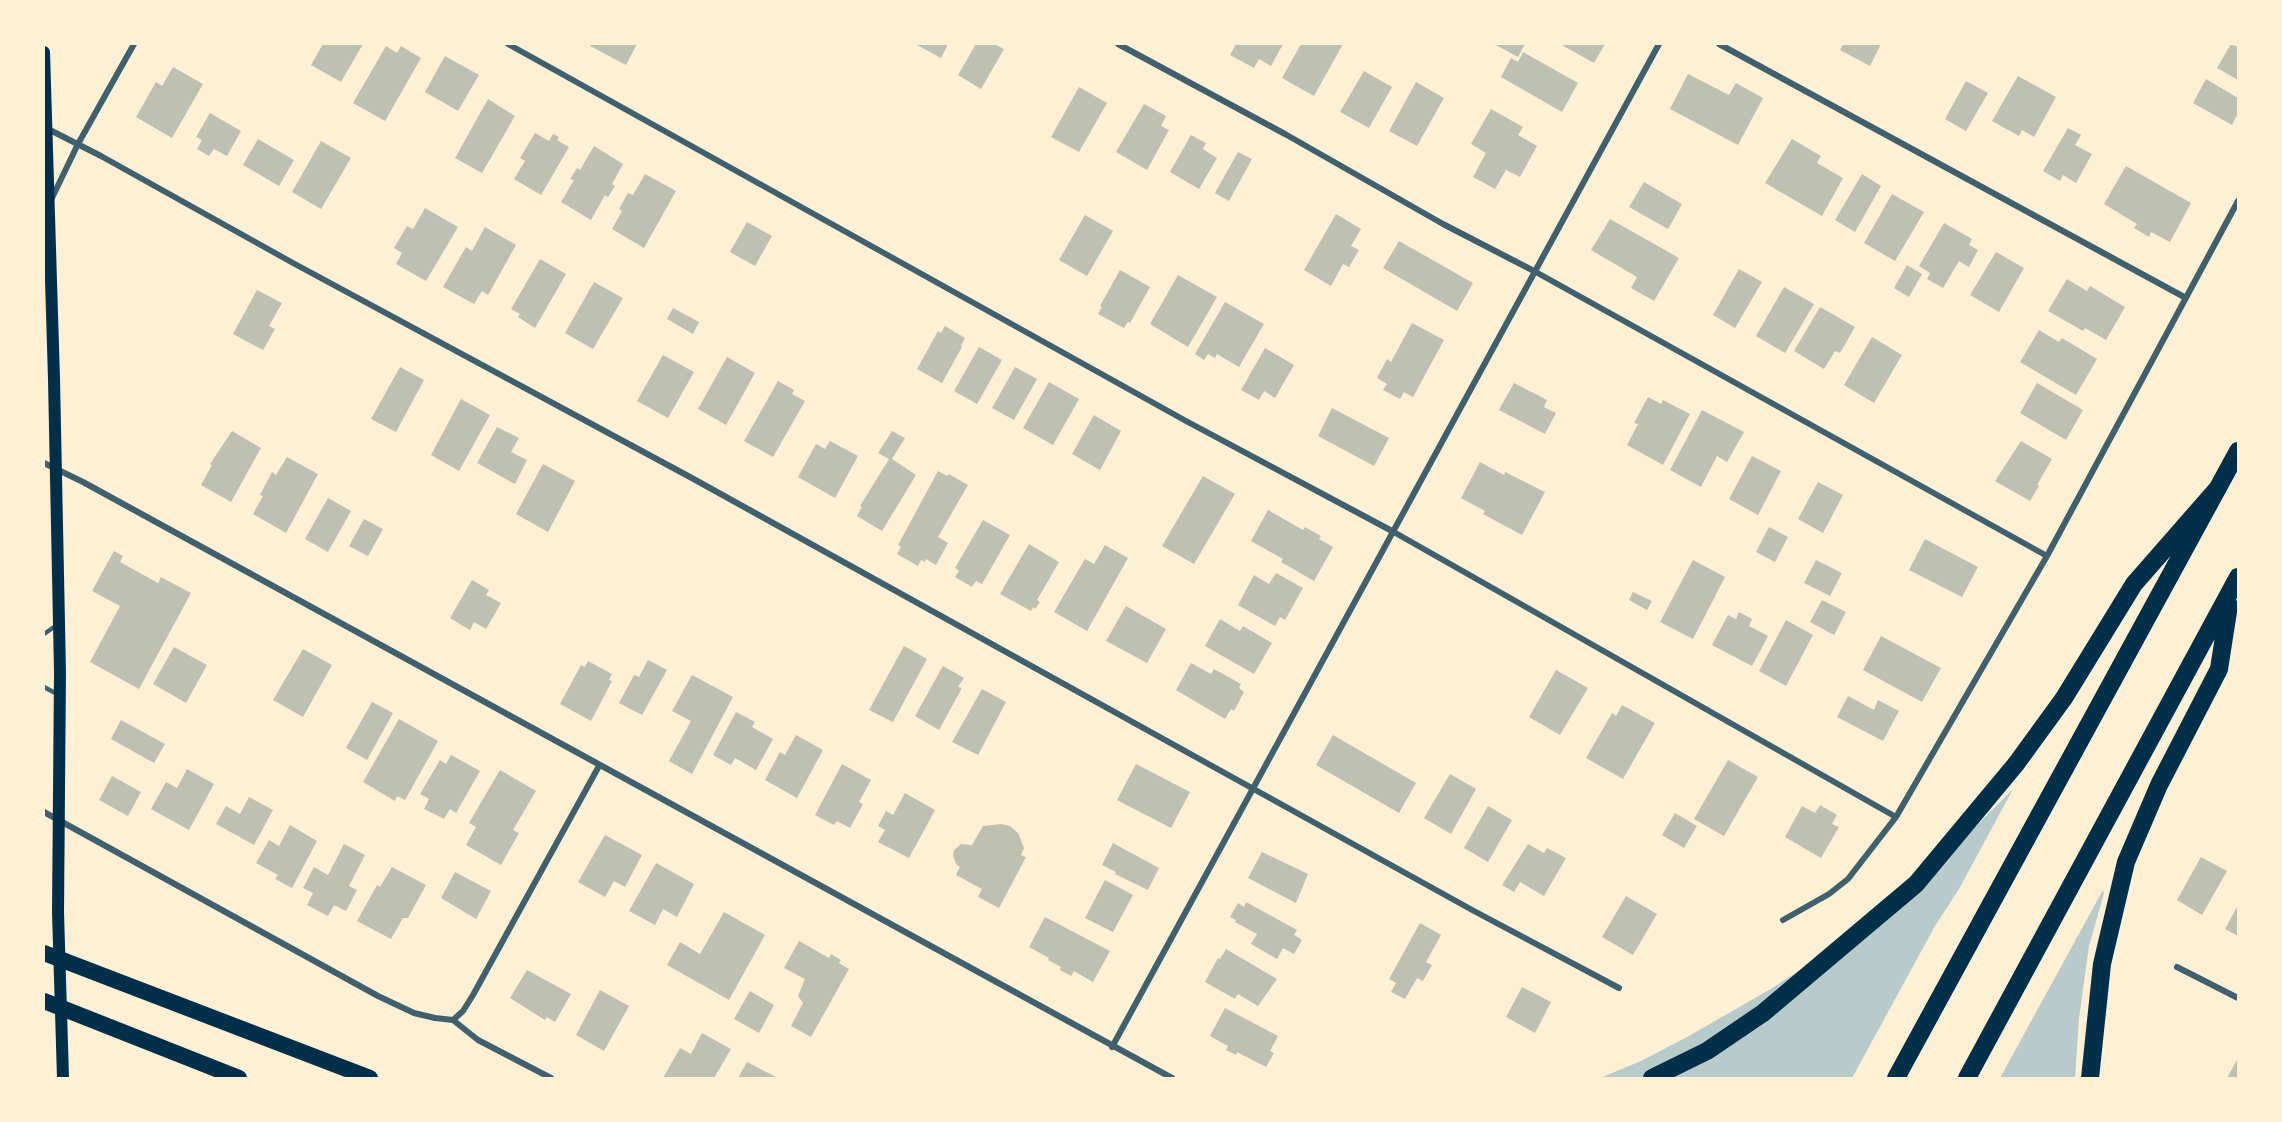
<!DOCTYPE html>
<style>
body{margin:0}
#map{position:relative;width:2282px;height:1122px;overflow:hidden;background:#fdf0d5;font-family:Manrope,sans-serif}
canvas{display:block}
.frame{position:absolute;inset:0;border:45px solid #fdf0d5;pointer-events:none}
</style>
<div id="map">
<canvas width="2282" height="1122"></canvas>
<div class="frame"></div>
</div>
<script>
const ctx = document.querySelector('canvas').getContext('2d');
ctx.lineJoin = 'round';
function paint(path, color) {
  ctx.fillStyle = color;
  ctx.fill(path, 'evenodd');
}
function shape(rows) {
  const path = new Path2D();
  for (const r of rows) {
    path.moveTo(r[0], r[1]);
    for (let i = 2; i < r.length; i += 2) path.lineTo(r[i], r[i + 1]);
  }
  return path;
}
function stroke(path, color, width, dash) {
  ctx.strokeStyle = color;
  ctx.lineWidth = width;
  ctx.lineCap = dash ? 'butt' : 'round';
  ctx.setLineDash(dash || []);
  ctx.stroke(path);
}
paint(shape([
 [2013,789,1959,889,1935,926,1852,1078,1600,1078,1641,1061,1687,1037,1769,990,1817,959,1928,874],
 [2103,890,2104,893,2089,946,2079,1018,2075,1078,2000,1078]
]), '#b9caca');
paint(shape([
 [323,44,363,44,341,82,311,65],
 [592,44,637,44,626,65,590,46],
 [915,44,948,44,941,58],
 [976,44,994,44,1004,49,981,89,958,75],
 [1236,44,1283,44,1271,66,1259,59,1254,68,1230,55],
 [1301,44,1343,44,1314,96,1282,78],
 [1494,44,1525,44,1518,57],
 [1560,44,1605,44,1594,63],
 [1843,44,1881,44,1870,66,1840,50],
 [2231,44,2238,47,2238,80,2217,68],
 [386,46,397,53,401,46,421,58,385,121,353,103],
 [1523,52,1578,83,1562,112,1501,77,1511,58,1518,62],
 [445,56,479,75,458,111,425,92],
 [173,67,203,84,172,138,136,117,156,82,162,86],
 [1364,71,1392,87,1369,128,1340,112],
 [1688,74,1729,95,1736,83,1763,98,1738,145,1670,109],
 [2018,76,2056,97,2034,137,2022,130,2019,136,1992,121],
 [2206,79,2238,98,2238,113,2232,125,2193,103],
 [1966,81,1988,93,1966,131,1945,119],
 [1416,82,1444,98,1417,146,1389,131],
 [1079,87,1107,103,1079,152,1051,137],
 [488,99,515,116,482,173,455,158],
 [1144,104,1166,116,1161,126,1169,130,1147,170,1116,152],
 [1491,109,1523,127,1518,135,1537,146,1520,177,1506,170,1495,189,1473,177,1486,153,1471,144],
 [210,113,241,131,227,156,214,149,209,156,197,149,202,140,196,137],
 [2068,128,2081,135,2075,145,2092,154,2076,183,2063,175,2060,181,2043,171],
 [535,133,549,141,553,134,559,137,557,140,569,147,541,195,514,179,525,161,520,158],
 [1191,135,1206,143,1203,149,1217,158,1199,189,1170,172],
 [258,139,294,160,279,186,243,165],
 [1792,139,1821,156,1817,163,1843,178,1822,216,1765,183],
 [321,141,351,158,321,209,292,192],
 [594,146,623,164,612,184,615,186,608,197,605,195,591,220,561,202,574,180,570,179,577,168,580,170],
 [1238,152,1252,159,1229,201,1215,193],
 [2126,166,2191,203,2170,242,2151,232,2149,237,2134,228,2137,224,2104,204],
 [645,174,676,191,644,248,612,229,622,211,619,209,628,193,633,195],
 [1862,174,1881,186,1855,232,1835,220],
 [1644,182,1682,204,1668,229,1629,207],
 [1892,194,1924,212,1895,261,1864,243],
 [425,208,458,227,426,281,396,264,402,253,394,248,407,226,413,229],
 [1336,214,1361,229,1351,246,1359,250,1349,267,1343,264,1331,286,1304,270],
 [1085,215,1113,231,1087,276,1059,260],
 [1610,219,1679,258,1654,301,1631,288,1637,277,1591,250],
 [747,222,772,236,755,266,730,252],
 [1944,223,1972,239,1969,245,1978,250,1969,267,1959,261,1943,288,1927,279,1930,273,1919,266],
 [485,227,516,245,488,295,482,291,474,304,443,287,466,247,472,251],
 [1399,241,1473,283,1457,311,1383,268],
 [1996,252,2024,268,1999,312,1970,295],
 [540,259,566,274,535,328,518,317,520,314,511,309],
 [1907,265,1922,274,1909,297,1894,288],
 [1739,269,1762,282,1735,328,1713,315],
 [1120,270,1150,287,1130,323,1128,322,1124,328,1098,314,1102,307,1100,306],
 [1178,275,1217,297,1188,347,1150,324],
 [2067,279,2087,291,2090,286,2125,307,2106,340,2085,328,2083,331,2048,311],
 [594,282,623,298,593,349,565,333],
 [1784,287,1814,304,1785,353,1756,336],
 [257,290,282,303,269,326,275,329,263,350,233,334],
 [1225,302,1264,324,1239,367,1217,354,1215,358,1208,354,1204,360,1195,354],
 [1820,307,1855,327,1840,353,1835,351,1824,369,1794,351],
 [673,308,699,322,693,334,667,319],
 [1412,323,1444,340,1413,397,1404,392,1400,399,1383,390,1387,384,1377,378,1387,359,1391,362],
 [945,326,965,338,961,346,962,347,942,383,917,369,938,331,941,333],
 [2039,330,2059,342,2062,338,2097,359,2076,395,2020,362],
 [1872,337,1902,355,1874,403,1844,385],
 [979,347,1002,360,977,404,954,391],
 [1265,348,1294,365,1275,398,1264,391,1259,400,1241,390],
 [663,355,694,372,668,418,637,401],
 [727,357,755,373,726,425,698,409],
 [400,367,424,380,396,432,371,419],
 [1015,367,1037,379,1014,420,992,408],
 [778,381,794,390,792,394,805,401,773,457,744,441],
 [1049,382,1079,399,1053,445,1023,428],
 [1514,383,1547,400,1544,407,1556,413,1545,434,1499,410],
 [2037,383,2083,410,2066,440,2020,413],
 [1648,397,1661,404,1663,400,1690,414,1663,465,1627,445,1638,424,1634,423],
 [461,399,490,415,459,471,431,455],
 [1332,408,1389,438,1374,466,1318,436],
 [1702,410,1744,432,1727,462,1717,456,1701,487,1670,470],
 [1094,415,1121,431,1100,470,1072,454],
 [497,427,519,438,511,452,527,460,515,484,477,463],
 [232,431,261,448,231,502,201,485,212,465,210,464],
 [892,431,905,438,892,459,916,475,882,531,857,516,862,507,860,506,889,459,878,453],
 [830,441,858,456,835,498,798,477,816,444,825,449],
 [2021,441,2052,459,2037,485,2039,486,2030,501,1995,481],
 [1752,456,1781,471,1758,515,1729,499],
 [287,457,318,474,286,533,253,514,263,496,260,495,272,472,276,475],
 [1480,462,1504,475,1505,472,1545,492,1522,535,1483,514,1485,511,1461,498],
 [543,464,575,481,548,532,516,514],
 [938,471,947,476,949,474,968,485,938,537,948,543,936,565,926,559,925,562,921,560,918,566,897,554,901,547,898,545],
 [1203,476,1235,494,1194,564,1162,546],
 [1818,482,1843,495,1823,533,1798,519],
 [328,498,351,511,328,552,305,539],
 [1268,510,1303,530,1305,527,1321,536,1319,539,1333,547,1314,581,1281,562,1283,559,1251,541],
 [364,519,383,529,368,556,349,546],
 [983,520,1010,535,982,584,976,581,972,587,955,577,959,571,955,568],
 [1769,527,1788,537,1775,562,1756,552],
 [1925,539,1978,567,1962,597,1909,570],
 [1029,544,1059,562,1037,600,1040,602,1035,609,1033,607,1031,611,1000,594],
 [1105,545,1128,558,1087,631,1054,612,1085,559,1094,564],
 [114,551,123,556,120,562,158,583,161,577,191,593,139,689,90,662,120,606,92,591],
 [1693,560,1725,577,1693,639,1660,622],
 [1816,560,1842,573,1830,596,1804,583],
 [1276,573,1303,588,1285,620,1280,617,1275,626,1238,605,1254,575,1269,584],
 [472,580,489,590,486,595,501,603,486,629,474,622,470,630,450,618],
 [1633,592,1652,601,1647,610,1629,600],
 [1822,600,1846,612,1834,635,1810,622],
 [1126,606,1166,629,1147,663,1106,641],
 [1739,612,1752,619,1749,626,1768,636,1752,666,1712,645,1728,615,1736,619],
 [1220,619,1240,631,1243,626,1272,643,1254,674,1205,646],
 [1786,620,1813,635,1786,686,1759,671],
 [1881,636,1941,668,1922,702,1863,670],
 [904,646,927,659,893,722,869,710],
 [174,647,207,665,186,703,153,684],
 [303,649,332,665,303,717,273,700],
 [648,660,667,670,642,715,619,703,634,675,639,677],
 [588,661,612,674,609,680,612,681,591,721,560,704,581,665,585,667],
 [1191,663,1211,674,1214,669,1241,684,1239,688,1244,692,1234,711,1231,709,1225,719,1176,690],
 [943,666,964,678,958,687,962,688,939,730,915,716],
 [1556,670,1588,688,1560,735,1529,717],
 [692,675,733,697,692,774,669,761,691,721,672,711],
 [982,689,1006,702,978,755,952,742],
 [1848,696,1874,710,1878,700,1899,711,1883,741,1837,717],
 [372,702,393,713,367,760,346,748],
 [1622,705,1655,723,1623,779,1586,758,1612,713,1616,716],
 [736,712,755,722,752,727,773,739,756,770,735,758,731,765,713,755],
 [399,719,438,741,405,800,397,796,395,801,363,782],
 [121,720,165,744,154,763,111,739],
 [796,735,823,750,797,798,765,780,780,752,785,755],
 [1333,735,1416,783,1399,813,1316,765],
 [451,755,480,771,456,813,450,809,444,819,424,809,429,799,420,794,440,760,446,764],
 [1728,760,1758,777,1724,836,1694,819],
 [842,764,871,780,859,802,863,804,850,828,837,821,834,825,815,815],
 [1136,764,1190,792,1171,828,1117,800],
 [187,769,214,784,189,830,151,809,166,782,177,788],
 [500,770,536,791,513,830,519,833,501,865,466,845,476,827,469,823],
 [1450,774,1476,789,1451,834,1424,818],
 [112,776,141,792,128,816,99,800],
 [905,793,935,810,909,858,878,842,885,830,878,826,886,811,893,815],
 [249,797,273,810,254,845,216,824,226,806,240,814],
 [1820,805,1837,815,1832,824,1839,827,1821,858,1785,837,1802,806,1815,813],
 [1488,806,1512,820,1488,862,1464,848],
 [1675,813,1697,826,1684,848,1662,835],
 [1001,824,1010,826,1018,833,1024,848,1021,855,1026,857,999,908,978,897,982,889,956,875,960,867,956,864,953,855,954,850,961,844,972,845,983,826],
 [290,825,317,841,292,888,275,879,278,875,256,863,269,840,279,846],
 [605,835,642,855,625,887,614,881,605,897,578,882],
 [1113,843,1159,868,1148,890,1115,874,1116,872,1102,865],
 [344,844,365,855,349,886,357,890,346,911,334,905,328,916,307,905,313,893,303,888,314,867,328,875],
 [1528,844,1544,853,1547,848,1566,858,1544,896,1520,882,1514,892,1502,885],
 [1262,852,1308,874,1296,903,1248,878],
 [2201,857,2227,871,2202,915,2177,900],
 [656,863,694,884,677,917,663,909,655,925,629,911],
 [392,867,426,885,408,918,403,918,391,939,357,921,377,885,380,887],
 [455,872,491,891,476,919,441,898],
 [1105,880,1133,895,1113,932,1085,918],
 [1626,896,1657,914,1633,955,1602,937],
 [1246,902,1297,930,1294,935,1302,940,1294,954,1283,948,1277,959,1251,944,1257,934,1235,922,1236,920,1230,917,1238,903,1244,907],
 [2238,905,2238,936,2225,929],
 [724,912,765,935,729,1000,667,965,680,942,700,954],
 [1045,917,1110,951,1093,982,1074,971,1071,976,1060,970,1061,967,1048,960,1049,958,1029,947],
 [1420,923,1441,935,1426,962,1432,965,1423,981,1417,978,1405,999,1391,992,1396,983,1389,979],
 [799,941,829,958,831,954,841,960,839,963,849,969,811,1037,791,1026,803,1003,798,996,805,979,784,968],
 [1226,949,1277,979,1258,1006,1238,994,1235,999,1205,982,1218,958,1220,959],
 [527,970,571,994,555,1022,547,1017,545,1020,510,998],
 [1522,987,1551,1002,1535,1033,1506,1017],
 [600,990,629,1006,604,1051,576,1035],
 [750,991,774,1005,759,1033,734,1019],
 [1225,1008,1278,1036,1270,1051,1274,1053,1266,1067,1237,1052,1236,1055,1226,1050,1228,1046,1210,1036],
 [702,1033,731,1049,714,1078,663,1078,680,1048,691,1054],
 [2238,1058,2238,1078,2227,1078],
 [747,1062,778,1078,738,1078]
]), '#bec0b2');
stroke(shape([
 [44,634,57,625],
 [44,687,57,694]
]), '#3f606c', 4.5);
stroke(shape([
 [508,44,1186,421,1392,531,1896,817],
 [1118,44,1285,134,1443,224,1534,271,2047,556],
 [1719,44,2186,298],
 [46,128,101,156,293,263,690,477,1474,911,1619,988],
 [51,200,78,144,134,44],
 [44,463,83,482,1172,1078],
 [44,812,378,996,414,1013,435,1018,453,1020,478,1040,551,1078],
 [1783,920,1829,894,1848,879,1896,817,2047,556,2238,201],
 [2177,967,2238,998],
 [453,1020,463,1011,473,995,599,766],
 [1112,1047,1659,44]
]), '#3f606c', 6);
stroke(shape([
 [44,52,54,379,60,672,58,912,63,1078]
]), '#003049', 12);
stroke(shape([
 [44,953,370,1078],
 [44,1001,239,1078]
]), '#003049', 16);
stroke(shape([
 [1652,1078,1707,1051,1763,1013,1916,884,2016,764,2064,698,2134,584,2218,488],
 [1896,1078,2238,451],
 [1967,1078,2238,577],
 [2090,1078,2102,964,2126,862,2159,785,2219,669,2229,605]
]), '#003049', 18);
</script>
